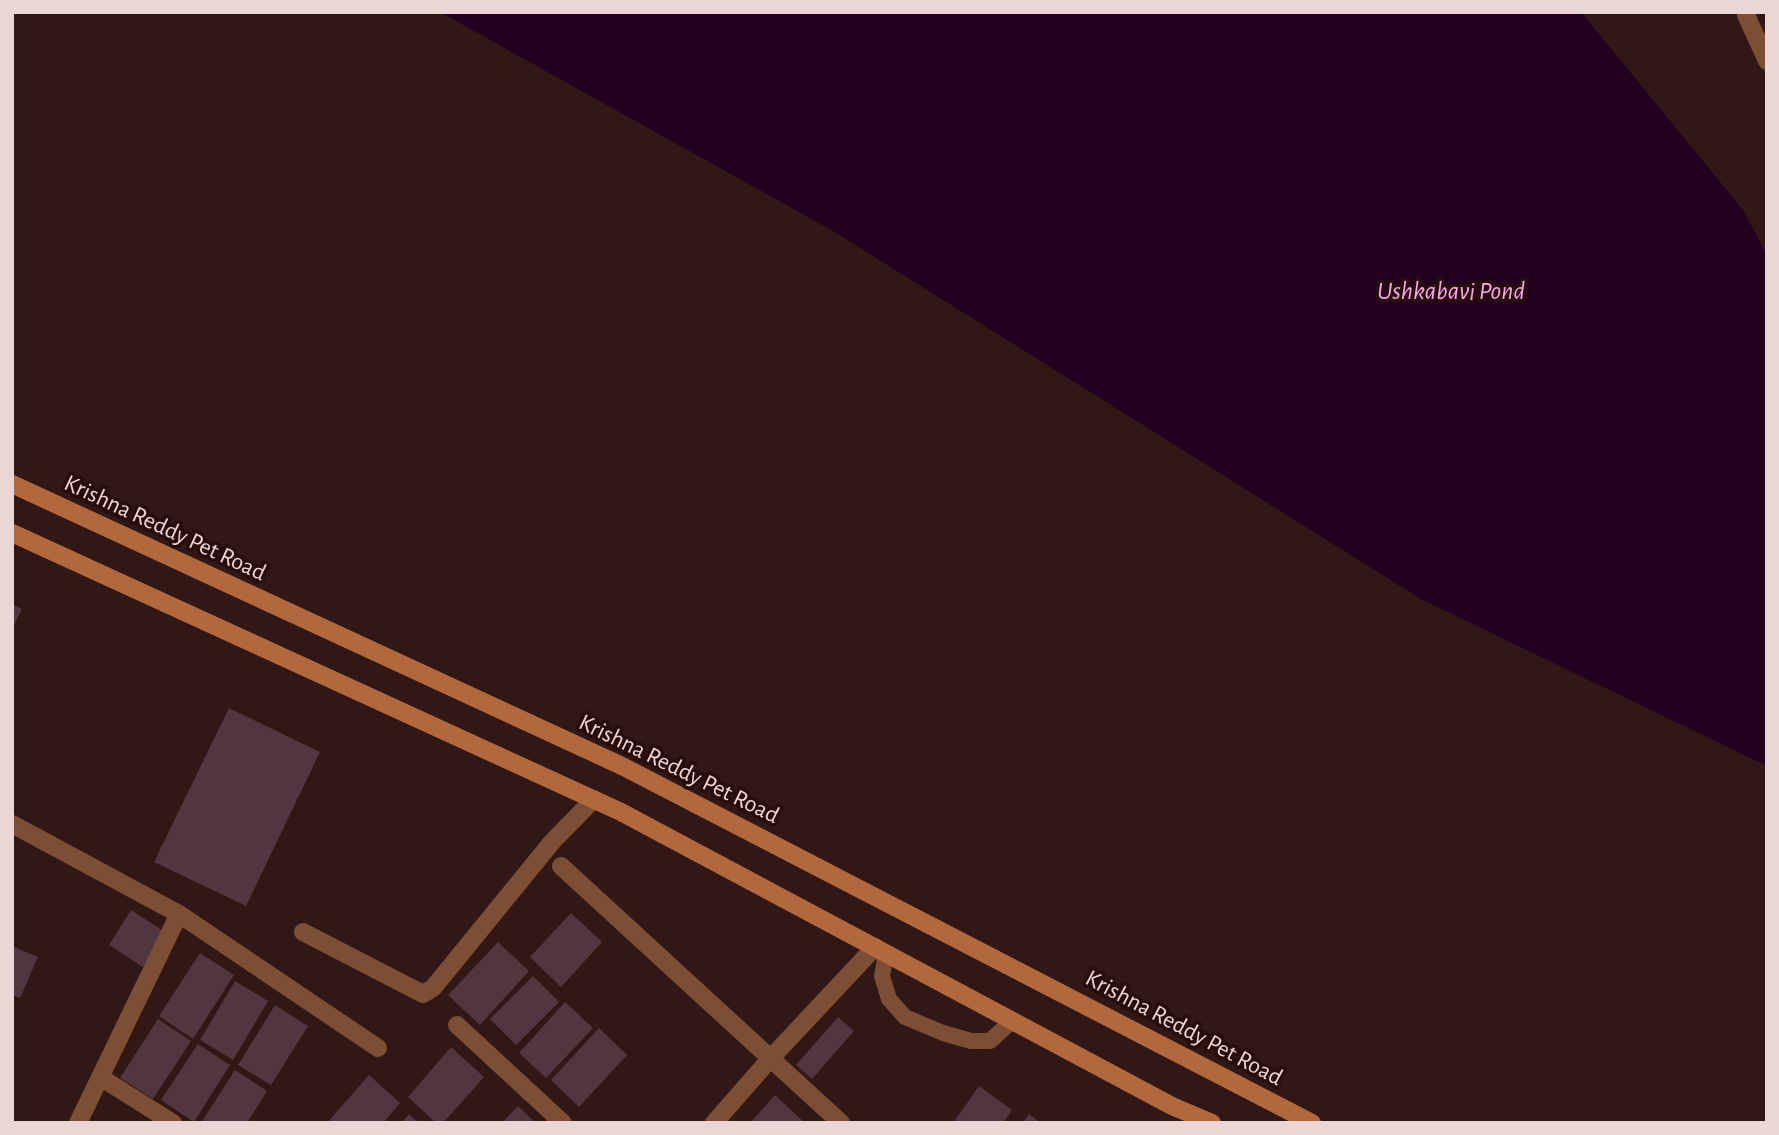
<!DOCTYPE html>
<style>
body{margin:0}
#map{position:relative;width:1779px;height:1135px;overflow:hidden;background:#311716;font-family:"Alegreya Sans",sans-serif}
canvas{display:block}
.frame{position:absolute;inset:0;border:14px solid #ead7d5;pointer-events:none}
</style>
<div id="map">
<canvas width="1779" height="1135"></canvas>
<div class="frame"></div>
</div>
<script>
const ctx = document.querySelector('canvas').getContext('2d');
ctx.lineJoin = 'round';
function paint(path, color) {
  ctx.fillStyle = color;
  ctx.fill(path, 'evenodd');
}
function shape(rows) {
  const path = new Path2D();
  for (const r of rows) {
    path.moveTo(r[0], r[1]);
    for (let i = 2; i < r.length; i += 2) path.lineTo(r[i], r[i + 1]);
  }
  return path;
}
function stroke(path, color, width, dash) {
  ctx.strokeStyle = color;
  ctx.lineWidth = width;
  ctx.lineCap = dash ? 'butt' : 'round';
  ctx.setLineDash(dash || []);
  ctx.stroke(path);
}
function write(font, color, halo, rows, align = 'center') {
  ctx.font = font + ' "Alegreya Sans",sans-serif';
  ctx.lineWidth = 7;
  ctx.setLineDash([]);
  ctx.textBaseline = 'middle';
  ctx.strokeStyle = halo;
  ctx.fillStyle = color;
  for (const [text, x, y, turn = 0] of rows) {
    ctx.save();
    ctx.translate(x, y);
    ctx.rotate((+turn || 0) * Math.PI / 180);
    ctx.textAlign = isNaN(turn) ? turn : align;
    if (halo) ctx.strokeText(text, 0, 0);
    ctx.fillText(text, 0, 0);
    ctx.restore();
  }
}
paint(shape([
 [440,12,1581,12,1743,210,1767,255,1767,766,1421,599,833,231]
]), '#230020');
paint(shape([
 [12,604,22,609,12,629],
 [229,708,320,752,246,906,154,862],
 [131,910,165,932,143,967,109,945],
 [571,913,602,942,561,987,530,957],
 [498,942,529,971,480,1025,448,995],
 [12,946,38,957,20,998,12,995],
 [200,953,234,975,193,1039,159,1016],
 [533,976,559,1002,516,1045,490,1019],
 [235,981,268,1001,233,1060,200,1040],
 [565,1002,593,1028,546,1078,519,1053],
 [275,1005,308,1026,271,1085,238,1065],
 [838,1017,854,1031,812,1079,796,1065],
 [158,1019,191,1041,153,1099,120,1078],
 [599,1028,627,1055,579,1107,551,1080],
 [198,1044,230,1065,194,1122,161,1100],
 [451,1047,484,1077,443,1123,436,1123,408,1097],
 [235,1070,267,1091,247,1123,201,1123],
 [369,1075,400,1103,383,1123,327,1123],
 [979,1086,1012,1110,1003,1123,953,1123],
 [775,1095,805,1123,750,1123],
 [518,1106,536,1123,502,1123],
 [409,1114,419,1123,401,1123],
 [1029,1114,1041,1123,1023,1123]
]), '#52363f');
stroke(shape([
 [886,953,882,976,889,999,905,1017,943,1033,971,1041,990,1041,1013,1020]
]), '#7c4f35', 16);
stroke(shape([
 [1747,12,1746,15,1767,61],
 [12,824,179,914,378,1048],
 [561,866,841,1123],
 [303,932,423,994,433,988,552,842,594,799],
 [457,1025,563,1123],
 [100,1077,173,1123],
 [78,1123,179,914],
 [714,1123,770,1059,875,947]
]), '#7c4f35', 18);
stroke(shape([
 [12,484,622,766,1312,1123],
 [12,533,621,812,1172,1106,1212,1123]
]), '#b1683c', 18);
write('24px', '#ead7d5', '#270e0d', [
 ["Krishna Reddy Pet Road",165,528,25],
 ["Krishna Reddy Pet Road",679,769,26],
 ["Krishna Reddy Pet Road",1184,1028,28]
]);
write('italic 26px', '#faa6ed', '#270e0d', [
 ["Ushkabavi Pond",1451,291]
]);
</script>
